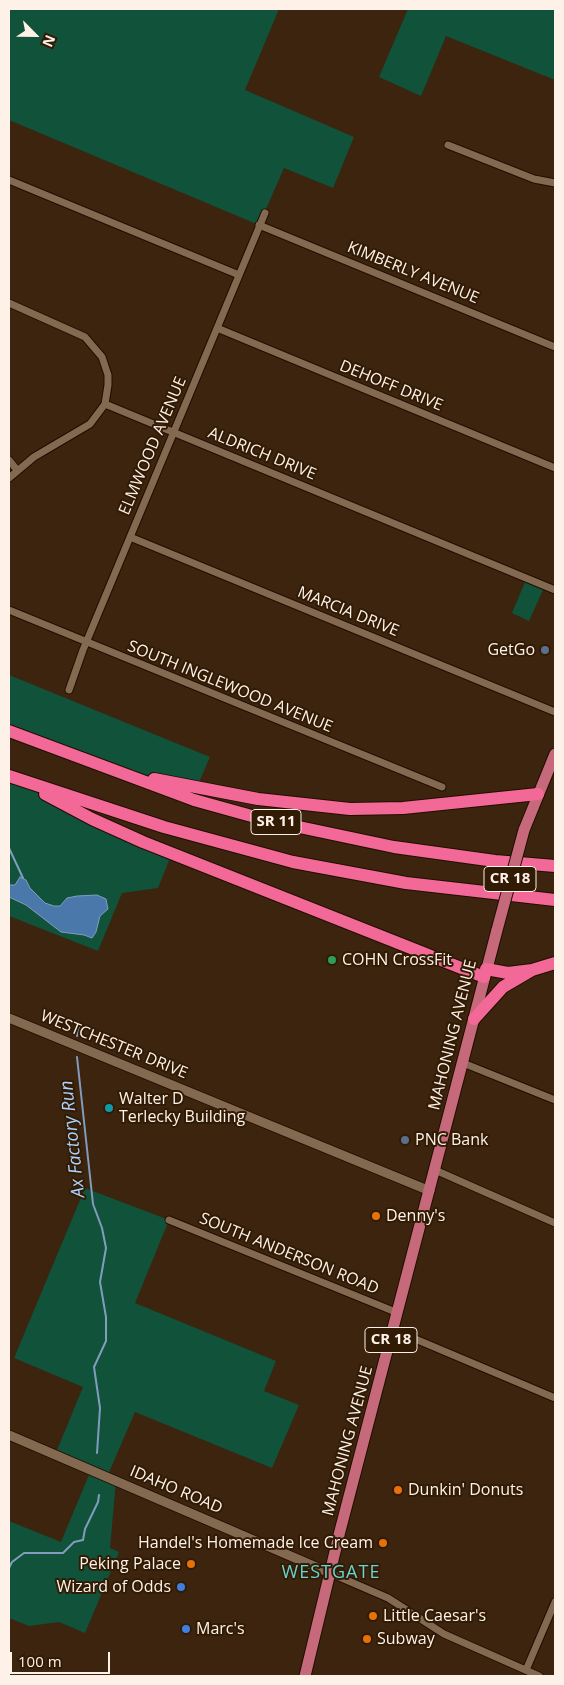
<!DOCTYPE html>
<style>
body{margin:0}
#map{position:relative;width:564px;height:1685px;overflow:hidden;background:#3c240e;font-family:"Open Sans",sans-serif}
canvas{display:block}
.frame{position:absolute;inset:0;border:10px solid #fef1e7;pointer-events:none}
.north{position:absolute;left:10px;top:10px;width:50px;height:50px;-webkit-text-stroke:4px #311b05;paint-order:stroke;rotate:113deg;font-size:14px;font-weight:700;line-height:20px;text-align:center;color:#fef1e7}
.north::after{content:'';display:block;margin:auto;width:18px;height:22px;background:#fef1e7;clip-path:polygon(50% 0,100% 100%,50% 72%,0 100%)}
.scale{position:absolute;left:10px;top:1652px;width:100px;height:22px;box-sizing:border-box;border:2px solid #fef1e7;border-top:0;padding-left:6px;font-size:15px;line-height:18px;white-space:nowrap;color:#fef1e7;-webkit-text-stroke:4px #311b05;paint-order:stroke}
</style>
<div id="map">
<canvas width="564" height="1685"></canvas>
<div class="frame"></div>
<div class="north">N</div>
<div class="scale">100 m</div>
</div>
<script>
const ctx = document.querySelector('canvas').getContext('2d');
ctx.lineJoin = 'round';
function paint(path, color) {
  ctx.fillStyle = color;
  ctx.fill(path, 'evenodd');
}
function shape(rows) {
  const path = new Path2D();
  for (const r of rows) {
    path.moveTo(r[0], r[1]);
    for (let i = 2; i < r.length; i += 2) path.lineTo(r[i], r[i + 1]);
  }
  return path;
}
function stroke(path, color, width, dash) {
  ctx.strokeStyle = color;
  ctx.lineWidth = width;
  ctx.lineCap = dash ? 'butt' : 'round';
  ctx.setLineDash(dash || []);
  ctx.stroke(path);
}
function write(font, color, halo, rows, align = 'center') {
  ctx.font = font + ' "Open Sans",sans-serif';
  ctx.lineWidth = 4;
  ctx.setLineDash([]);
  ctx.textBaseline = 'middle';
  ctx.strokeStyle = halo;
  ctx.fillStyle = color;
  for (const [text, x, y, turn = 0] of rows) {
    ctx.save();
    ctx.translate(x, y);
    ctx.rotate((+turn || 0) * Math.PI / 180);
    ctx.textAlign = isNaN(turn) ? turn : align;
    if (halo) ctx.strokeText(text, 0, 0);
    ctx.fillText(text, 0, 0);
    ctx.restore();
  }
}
paint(shape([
 [9,9,279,9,245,90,354,137,333,188,284,168,259,225,9,120],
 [408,9,555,9,555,80,446,36,421,96,379,77],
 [525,582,543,590,529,621,512,613],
 [9,675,210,757,197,787,119,772,9,731],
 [9,776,172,853,158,888,122,893,98,951,9,916],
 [85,1188,169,1220,135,1303,276,1361,264,1391,299,1405,272,1468,135,1412,107,1477,116,1481,110,1548,119,1552,85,1633,59,1622,29,1626,9,1618,9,1521,61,1542,91,1470,55,1455,83,1387,14,1358]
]), '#10523a');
const water = shape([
 [20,877,26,880,30,888,45,903,54,906,60,906,67,898,77,896,97,895,106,899,108,909,100,916,96,932,92,938,84,935,61,932,26,905,9,897,9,885,15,885,20,877]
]);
paint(water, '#4b78aa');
stroke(water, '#819cbc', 1);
stroke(shape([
 [9,848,23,878],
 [77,1036,79,1027],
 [77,1057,93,1204,102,1228,106,1248,100,1282,106,1317,106,1341,94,1367,100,1408,97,1453],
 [9,1568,12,1562,24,1553,63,1553,74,1542,83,1540,85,1529,98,1502,99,1495]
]), '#819cbc', 2);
const minor = shape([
 [448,145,534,179,555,183],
 [9,180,239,275],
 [259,225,555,347],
 [9,303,85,337,102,357,108,375,108,385,105,404,90,424,34,457,9,478],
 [217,328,555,468],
 [105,404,555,590],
 [9,460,17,470],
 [130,537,555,712],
 [9,610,442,787],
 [69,690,83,650,265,213],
 [463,1063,555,1100],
 [435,1170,555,1223],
 [169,1220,398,1313],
 [394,1330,555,1398],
 [330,1573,388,1598,444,1634,539,1676],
 [526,1670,555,1602]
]);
const tertiary = shape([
 [9,1018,430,1191],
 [9,1435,330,1573]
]);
const primary = shape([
 [524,830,555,754],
 [305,1676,340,1531,497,930]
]);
const motorway = shape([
 [9,731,194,800,266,820,394,847,495,861,555,866],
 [9,776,164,827,293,862,406,883,555,900],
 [154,779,258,799,350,809,403,808,538,794],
 [45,794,92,819,143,842,484,977],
 [486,969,508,973,532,970,555,963],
 [474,1019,503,987,532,970]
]);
stroke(minor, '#220d00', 9);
stroke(tertiary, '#220d00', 11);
stroke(primary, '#220d00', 13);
stroke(motorway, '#220d00', 14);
stroke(minor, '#846951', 7);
stroke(tertiary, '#846951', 9);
stroke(primary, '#c6697b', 11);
stroke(motorway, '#f26997', 12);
const primaryBridge = shape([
 [497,930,524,830]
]);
stroke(primaryBridge, '#220d00', 13, []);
stroke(primaryBridge, '#c6697b', 11);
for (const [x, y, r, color] of [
 [545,650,5,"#5c6f8a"],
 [332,960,5,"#2e9e5b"],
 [109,1108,5,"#0f9aa8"],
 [405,1140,5,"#5c6f8a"],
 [376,1216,5,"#e8710a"],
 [398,1490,5,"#e8710a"],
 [383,1543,5,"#e8710a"],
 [191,1564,5,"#e8710a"],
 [181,1587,5,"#3f7fe0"],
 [373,1616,5,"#e8710a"],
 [186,1629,5,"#3f7fe0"],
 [367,1639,5,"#e8710a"]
]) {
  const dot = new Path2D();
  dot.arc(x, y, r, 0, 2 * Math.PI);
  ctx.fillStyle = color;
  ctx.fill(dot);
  stroke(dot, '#311b05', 2);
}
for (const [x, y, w] of [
 [276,822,50],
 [510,879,52],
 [391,1340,52]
]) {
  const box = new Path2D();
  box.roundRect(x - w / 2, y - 12.5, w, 25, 4);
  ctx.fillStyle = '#311b05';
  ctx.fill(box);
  stroke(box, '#fef1e7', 1);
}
write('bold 15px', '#fef1e7', null, [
 ["SR 11",276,822],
 ["CR 18",510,879],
 ["CR 18",391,1340]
]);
write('16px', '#fef1e7', '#311b05', [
 ["KIMBERLY AVENUE",413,273,22],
 ["DEHOFF DRIVE",391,386,22],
 ["ELMWOOD AVENUE",153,446,-67],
 ["ALDRICH DRIVE",262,454,22],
 ["MARCIA DRIVE",348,612,22],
 ["SOUTH INGLEWOOD AVENUE",230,687,22],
 ["MAHONING AVENUE",453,1035,-76],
 ["WESTCHESTER DRIVE",114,1045,22],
 ["SOUTH ANDERSON ROAD",289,1254,22],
 ["MAHONING AVENUE",348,1441,-75],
 ["IDAHO ROAD",176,1490,23]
]);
write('16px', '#fef1e7', '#311b05', [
 ["GetGo",535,650,"right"],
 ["COHN CrossFit",342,960],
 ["Walter D",119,1099],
 ["Terlecky Building",119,1117],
 ["PNC Bank",415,1140],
 ["Denny's",386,1216],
 ["Dunkin' Donuts",408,1490],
 ["Handel's Homemade Ice Cream",373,1543,"right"],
 ["Peking Palace",181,1564,"right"],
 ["Wizard of Odds",171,1587,"right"],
 ["Little Caesar's",383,1616],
 ["Marc's",196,1629],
 ["Subway",377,1639]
], 'left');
write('italic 18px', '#acd3fe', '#311b05', [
 ["Ax Factory Run",73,1139,-96]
]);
ctx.letterSpacing = '1px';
write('18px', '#68d4cf', '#311b05', [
 ["WESTGATE",331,1573]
]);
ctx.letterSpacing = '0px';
</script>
